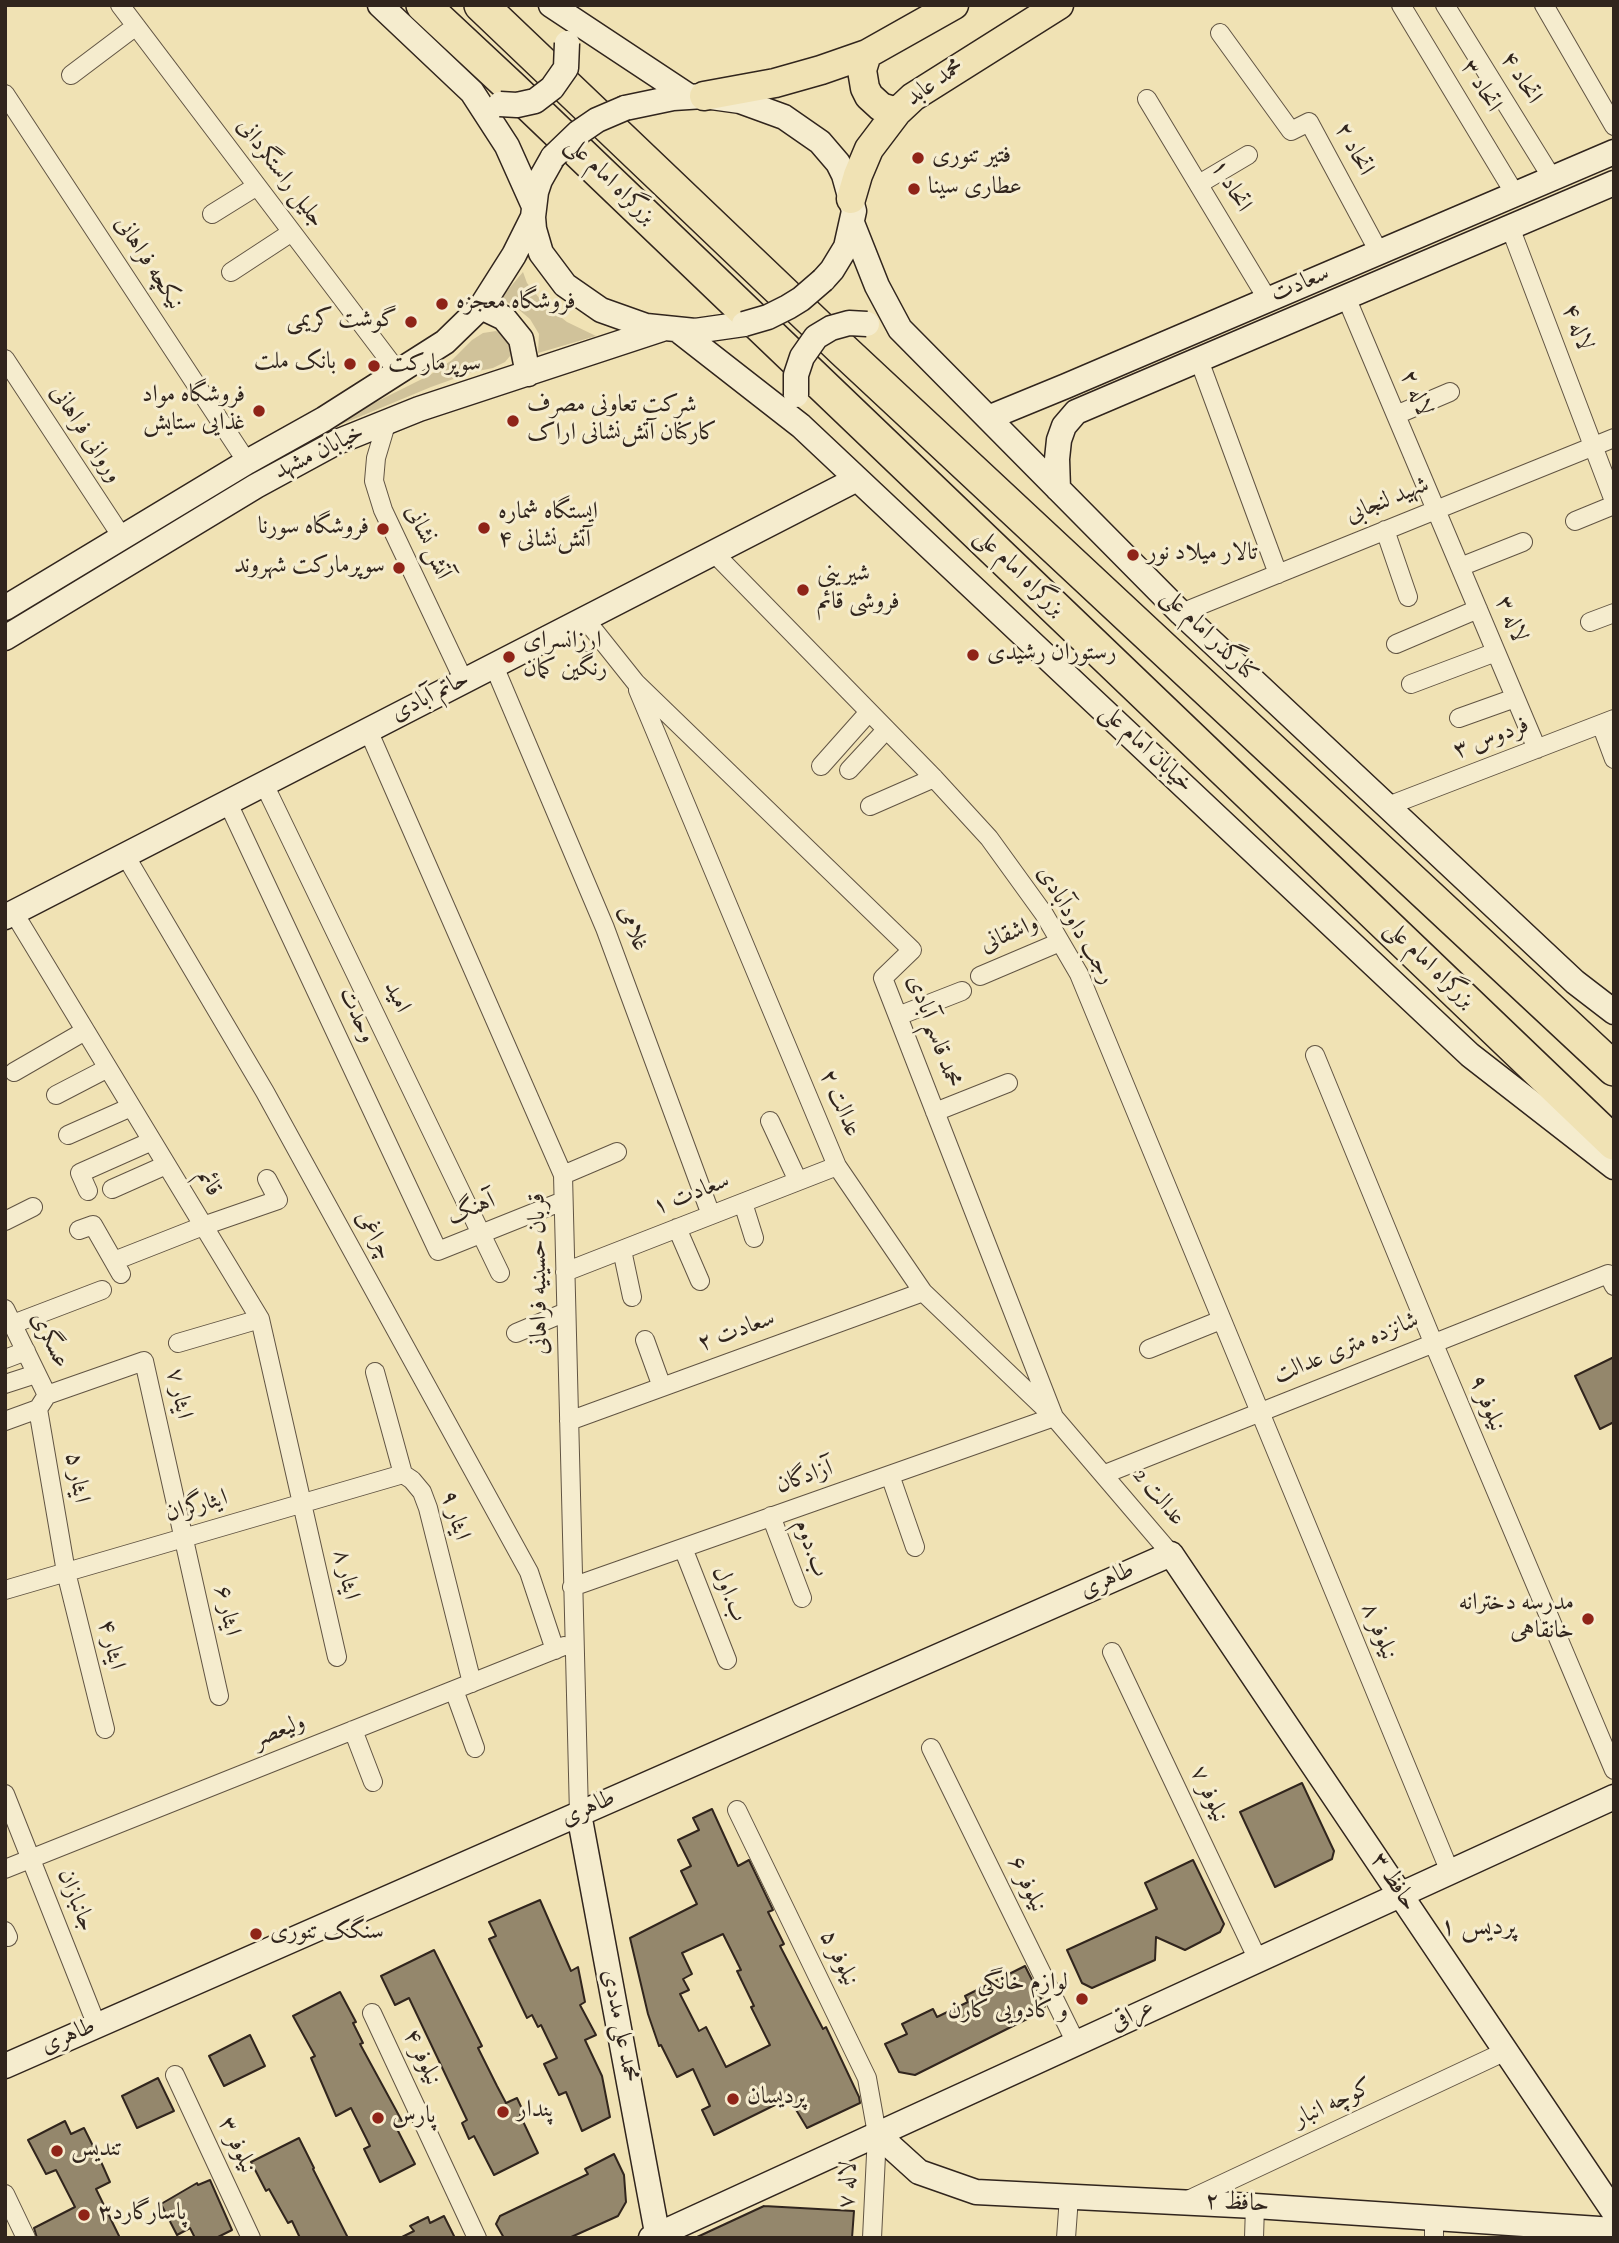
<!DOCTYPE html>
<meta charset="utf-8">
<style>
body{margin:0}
#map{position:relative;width:1619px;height:2243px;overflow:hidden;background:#f0e2b4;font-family:"Sorts Mill Goudy",serif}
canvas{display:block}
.frame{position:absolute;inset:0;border:7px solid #31251d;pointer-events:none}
</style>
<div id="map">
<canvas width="1619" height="2243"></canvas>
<div class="frame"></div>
</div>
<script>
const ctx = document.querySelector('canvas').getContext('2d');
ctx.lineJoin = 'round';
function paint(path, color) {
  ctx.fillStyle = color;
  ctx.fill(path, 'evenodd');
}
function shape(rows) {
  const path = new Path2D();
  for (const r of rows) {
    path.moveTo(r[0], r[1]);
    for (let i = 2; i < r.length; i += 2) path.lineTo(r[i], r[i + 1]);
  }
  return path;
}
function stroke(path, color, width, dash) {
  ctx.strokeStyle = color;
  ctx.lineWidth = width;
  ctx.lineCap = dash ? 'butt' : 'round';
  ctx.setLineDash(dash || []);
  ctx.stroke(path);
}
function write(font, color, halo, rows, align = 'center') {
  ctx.font = font + ' "Sorts Mill Goudy",Amiri,serif';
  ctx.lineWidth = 6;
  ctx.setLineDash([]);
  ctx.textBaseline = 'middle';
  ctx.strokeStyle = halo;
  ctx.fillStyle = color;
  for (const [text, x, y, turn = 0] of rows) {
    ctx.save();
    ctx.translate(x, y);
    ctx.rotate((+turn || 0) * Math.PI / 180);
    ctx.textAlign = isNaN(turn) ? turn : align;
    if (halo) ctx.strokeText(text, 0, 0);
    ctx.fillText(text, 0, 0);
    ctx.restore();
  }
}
paint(shape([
 [523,272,527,283,544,304,567,322,596,336,538,353,539,334,530,319,518,309,501,298],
 [496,331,507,337,511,346,510,356,505,362,493,368,473,372,431,387,342,424,338,423,340,420,430,375,452,360,472,340,483,333]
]), '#d0c29a');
const building = shape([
 [1614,1357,1614,1422,1600,1429,1575,1376,1614,1357],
 [1302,1783,1334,1851,1332,1859,1275,1887,1240,1812,1302,1783],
 [712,1809,738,1866,749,1860,773,1910,768,1912,784,1944,780,1946,823,2029,826,2027,859,2097,860,2103,807,2128,789,2098,714,2135,702,2110,710,2106,693,2069,677,2077,661,2045,659,2046,648,2014,630,1938,697,1904,681,1871,691,1866,678,1840,699,1830,693,1818,712,1809],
 [723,1934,741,1970,737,1971,754,2006,751,2007,770,2045,726,2067,706,2027,699,2031,680,1994,689,1990,683,1979,692,1974,682,1953,723,1934],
 [1193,1860,1224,1924,1220,1932,1185,1950,1156,1937,1155,1960,1092,1988,1082,1983,1067,1950,1157,1909,1145,1883,1193,1860],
 [540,1900,571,1971,578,1967,585,2002,580,2005,596,2035,585,2040,602,2076,610,2117,582,2131,566,2092,559,2095,544,2064,557,2058,541,2025,538,2027,532,2015,527,2018,489,1939,496,1936,489,1922,540,1900],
 [434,1950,482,2046,478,2048,497,2086,506,2103,517,2098,524,2113,520,2115,538,2153,494,2175,474,2136,469,2139,462,2123,467,2120,409,1998,395,2005,381,1976,434,1950],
 [1025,1966,1045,2006,1043,2011,915,2075,899,2072,885,2044,907,2034,902,2024,933,2009,937,2017,968,2002,965,1996,1025,1966],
 [340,1992,356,2022,353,2023,363,2043,360,2044,403,2123,396,2127,415,2164,380,2182,364,2149,370,2146,351,2108,336,2116,311,2058,315,2056,293,2016,340,1992],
 [250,2035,265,2066,224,2086,209,2056,250,2035],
 [158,2078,174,2111,137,2128,122,2096,158,2078],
 [65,2121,71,2134,84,2128,102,2164,110,2182,96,2189,120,2238,37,2238,34,2228,75,2207,56,2170,46,2174,28,2140,65,2121],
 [299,2138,314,2168,313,2169,348,2238,300,2238,292,2221,288,2223,269,2189,266,2191,251,2162,299,2138],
 [614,2154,624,2175,626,2202,618,2216,569,2238,504,2238,496,2224,500,2216,588,2174,585,2169,614,2154],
 [210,2180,232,2230,216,2238,195,2238,190,2228,177,2235,161,2204,197,2183,198,2185,210,2180],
 [764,2206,854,2211,852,2238,695,2238,764,2206],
 [444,2216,455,2238,400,2238,414,2231,410,2226,428,2217,430,2223,444,2216]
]);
paint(building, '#94876c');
stroke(building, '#31251d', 2);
const street = shape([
 [120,5,398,372],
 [1401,5,1515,194],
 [1445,5,1552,178],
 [1544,5,1614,126],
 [1220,33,1291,131,1309,122,1379,252],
 [71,75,136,26],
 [5,94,247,462],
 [1147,99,1268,300],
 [1199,184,1248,155],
 [212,214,257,186],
 [1510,227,1614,501],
 [231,272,292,232],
 [1346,297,1537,749],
 [5,359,122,537],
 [1199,360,1278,574],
 [1396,415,1450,392],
 [387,421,376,458,374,481,383,510,464,681],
 [1575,521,1614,505],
 [1385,530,1408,597],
 [713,552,934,778,989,838,1044,914,1079,974,1450,1872],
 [1460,567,1523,542],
 [1181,613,1614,438],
 [1590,622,1614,613],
 [1396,644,1478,609],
 [494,666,605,928,711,1215],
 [1411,684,1496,652],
 [638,690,837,1166,923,1292,1054,1417,1171,1554],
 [1459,718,1515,698],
 [1601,724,1614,759],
 [368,730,563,1175,579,1814],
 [821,766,869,712],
 [849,770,886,730],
 [264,784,500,1273],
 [228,803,438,1251,563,1201],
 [870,806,934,778],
 [1388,806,1614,719],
 [125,855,265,1092,529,1572,555,1650],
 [14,913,260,1319,337,1657],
 [980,976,1060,942],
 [898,1016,962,991],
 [1315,1055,1433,1342,1614,1770],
 [14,1072,85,1031],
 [56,1095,108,1068],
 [935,1112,1008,1083],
 [770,1121,798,1181],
 [68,1135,131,1107],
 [563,1175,617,1152],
 [112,1189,166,1165],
 [88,1191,80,1173,152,1141],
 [743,1203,754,1238],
 [5,1221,33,1207],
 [677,1228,700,1281],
 [79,1230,93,1225,121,1274],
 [622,1250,632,1297],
 [114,1261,203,1226,278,1200,267,1179],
 [565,1272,837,1166],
 [5,1309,47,1395],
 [13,1324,102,1290],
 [516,1333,566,1312],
 [645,1340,662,1387],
 [178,1343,260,1319],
 [1149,1349,1221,1320],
 [5,1359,26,1351],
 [375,1372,403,1474,412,1480,422,1492,428,1508,472,1683],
 [5,1384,36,1374],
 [47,1395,144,1361,219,1696],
 [47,1395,38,1409,66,1572,105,1729],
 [5,1421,38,1409],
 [569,1421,923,1292],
 [1105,1474,1608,1274,1614,1286],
 [890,1475,915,1547],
 [771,1516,802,1598],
 [683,1548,727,1660],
 [572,1587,1054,1417,883,978,912,950,636,683,585,619],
 [5,1590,403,1474],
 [1112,1652,1258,1960],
 [454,1690,475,1748],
 [353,1730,373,1782],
 [931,1748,1076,2043],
 [5,1794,97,2026],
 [737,1810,867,2078,877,2134,872,2238],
 [5,1869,564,1646],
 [5,1931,8,1937],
 [372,2013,477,2238],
 [175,2075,251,2238],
 [5,2194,26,2238],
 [1186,2201,1506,2051],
 [1066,2238,1069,2197],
 [1254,2238,1255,2206],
 [1434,2238,1434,2218]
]);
const secondary = shape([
 [380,5,472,92,507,146,533,204],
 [551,5,690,97],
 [625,108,673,98,704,96,740,101,784,117,820,142,838,163,844,175,854,211,846,247,832,270,823,280],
 [553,157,540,180,536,192,533,217,534,229,541,253,565,285,601,310,646,326,695,331,744,324],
 [852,223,877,286,900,329,1181,613,1575,982,1614,1012],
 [481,307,504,318,521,339,528,374],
 [678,330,801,426,1470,1055,1614,1167],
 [988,418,1066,386,1614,152],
 [1058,489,1057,459,1059,440,1064,426,1076,412,1614,183],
 [5,608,247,462,324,419,445,342,481,307,514,255,533,217],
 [5,638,256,486,337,442,419,409,662,329],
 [5,917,857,479],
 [579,1814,658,2238],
 [5,2066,1171,1554,1614,2212],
 [877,2134,919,2172,976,2192,1255,2206,1614,2230],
 [651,2238,1614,1797]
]);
const primary = shape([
 [867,54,862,70,865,88,869,96,881,107,897,112],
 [704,96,775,83,821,70,867,54,954,5],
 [851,199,858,175,869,149,897,112,913,97,1059,5]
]);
const highway = shape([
 [423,5,513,89,1614,1143],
 [481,5,843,350,1614,1069]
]);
stroke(street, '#615443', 20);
stroke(secondary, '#31251d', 27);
stroke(primary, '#31251d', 31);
stroke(highway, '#31251d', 36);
stroke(street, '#f5ecce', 18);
stroke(secondary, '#f5ecce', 24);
stroke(primary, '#f0e2b4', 28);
stroke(highway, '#f0e2b4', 33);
const secondaryBridge = shape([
 [500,104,517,105,535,101,552,88,566,68,567,43],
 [553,157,578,133,597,120,625,108],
 [744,324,768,317,788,307,801,299,823,280],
 [796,395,796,375,802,357,816,337,831,328,849,323,867,324]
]);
stroke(secondaryBridge, '#31251d', 27, []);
stroke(secondaryBridge, '#f5ecce', 24);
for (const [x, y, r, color] of [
 [918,158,7,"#8f2418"],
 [914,189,7,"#8f2418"],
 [442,304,7,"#8f2418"],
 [411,322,7,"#8f2418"],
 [350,364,7,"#8f2418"],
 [374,366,7,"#8f2418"],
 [259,411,7,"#8f2418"],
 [513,421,7,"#8f2418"],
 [484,528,7,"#8f2418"],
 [383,529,7,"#8f2418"],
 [1133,555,7,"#8f2418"],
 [399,568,7,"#8f2418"],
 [803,590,7,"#8f2418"],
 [973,655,7,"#8f2418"],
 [509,657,7,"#8f2418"],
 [1588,1619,7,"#8f2418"],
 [256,1934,7,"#8f2418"],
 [1082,1999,7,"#8f2418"],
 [733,2099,7,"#8f2418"],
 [503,2112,7,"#8f2418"],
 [378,2118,7,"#8f2418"],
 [57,2151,7,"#8f2418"],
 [84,2215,7,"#8f2418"]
]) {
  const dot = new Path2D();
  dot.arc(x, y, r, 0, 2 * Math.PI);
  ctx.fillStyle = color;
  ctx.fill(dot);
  stroke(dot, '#f5ecce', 2.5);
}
write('24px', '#31251d', '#f5ecce', [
 ["اتحاد ۴",1519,79,58],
 ["محمد عابد",936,84,-35],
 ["اتحاد ۳",1479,87,59],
 ["اتحاد ۲",1352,150,62],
 ["جلیل راستگردانی",279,174,53],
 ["بزرگراه امام علی",609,182,44],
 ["اتحاد ۱",1229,187,59],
 ["نیکچه فراهانی",147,264,57],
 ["سعادت",1301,286,-23],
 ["لاله ۴",1575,328,69],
 ["لاله ۲",1414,394,67],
 ["وروانی فراهانی",84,435,57],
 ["خیابان مشهد",320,454,-26],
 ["شهید لنجابی",1388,502,-22],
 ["آتش نشانی",426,543,65],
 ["بزرگراه امام علی",1018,574,44],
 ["لاله ۳",1509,620,67],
 ["کنارگذر امام علی",1208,637,44],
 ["حاتم آبادی",431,698,-27],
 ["فردوس ۳",1492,740,-21],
 ["خیابان امام علی",1145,750,43],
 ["رجب داودآبادی",1074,926,60],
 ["غلامی",631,929,69],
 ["واشقانی",1010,936,-23],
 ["بزرگراه امام علی",1428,966,44],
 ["امید",395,998,64],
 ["وحدت",355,1016,65],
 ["محمد قاسم آبادی",932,1032,70],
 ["عدالت ۲",838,1104,67],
 ["قائم",207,1184,59],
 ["سعادت ۱",692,1196,-21],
 ["آهنگ",472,1211,-22],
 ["چراغی",372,1236,61],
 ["قربان حسینیه فراهانی",541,1274,-91],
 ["سعادت ۲",737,1333,-20],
 ["عسگری",48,1341,64],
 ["شانزده متری عدالت",1347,1350,-22],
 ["ایثار ۷",177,1394,78],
 ["نیلوفر ۹",1485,1404,67],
 ["ایثار ۵",75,1478,80],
 ["آزادگان",805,1479,-19],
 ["عدالت 2",1157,1498,50],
 ["ایثارگران",197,1508,-16],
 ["ایثار ۹",453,1516,73],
 ["ب.دوم",809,1549,70],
 ["ایثار ۸",344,1575,77],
 ["طاهری",1108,1582,-24],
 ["ب.اول",727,1595,68],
 ["ایثار ۶",225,1611,77],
 ["نیلوفر ۸",1377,1632,68],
 ["ایثار ۴",109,1645,76],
 ["ولیعصر",280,1733,-22],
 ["نیلوفر ۷",1207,1795,65],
 ["طاهری",589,1810,-24],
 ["حافظ ۳",1392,1883,56],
 ["نیلوفر ۶",1025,1885,64],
 ["جانبازان",74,1901,68],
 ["نیلوفر ۵",837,1959,64],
 ["عراقی",1133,2017,-25],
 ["محمد علی مددی",618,2026,79],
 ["طاهری",69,2038,-23],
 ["نیلوفر ۴",420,2058,65],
 ["کوچه انبار",1334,2105,-25],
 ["نیلوفر ۳",235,2146,65],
 ["لاله ۷",850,2185,-87],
 ["حافظ ۲",1237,2205,3]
]);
write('24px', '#31251d', '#f5ecce', [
 ["فتیر تنوری",932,158],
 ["عطاری سینا",928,189],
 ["فروشگاه معجزه",456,304],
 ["گوشت کریمی",397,322,"right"],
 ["بانک ملت",336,364,"right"],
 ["سوپرمارکت",388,366],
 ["فروشگاه مواد",245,397,"right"],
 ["غذایی ستایش",245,425,"right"],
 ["شرکت تعاونی مصرف",527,407],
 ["کارکنان آتش‌نشانی اراک",527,435],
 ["ایستگاه شماره",498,514],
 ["۴ آتش‌نشانی",498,542],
 ["فروشگاه سورنا",369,529,"right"],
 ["تالار میلاد نور",1147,555],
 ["سوپرمارکت شهروند",385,568,"right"],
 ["شیرینی",817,576],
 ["فروشی قائم",817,604],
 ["ارزانسرای",523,643],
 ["رنگین کمان",523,671],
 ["رستوران رشیدی",987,655],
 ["مدرسه دخترانه",1574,1605,"right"],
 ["خانقاهی",1574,1633,"right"],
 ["سنگک تنوری",270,1934],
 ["لوازم خانگی",1068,1985,"right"],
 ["و کادویی کارن",1068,2013,"right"],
 ["پردیسان",747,2099],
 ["پندار",517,2112],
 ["پارس",392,2118],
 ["تندیس",71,2151],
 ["پاسارگارد۳",98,2215]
], 'left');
write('26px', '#31251d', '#f5ecce', [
 ["پردیس ۱",1478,1930]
]);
</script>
